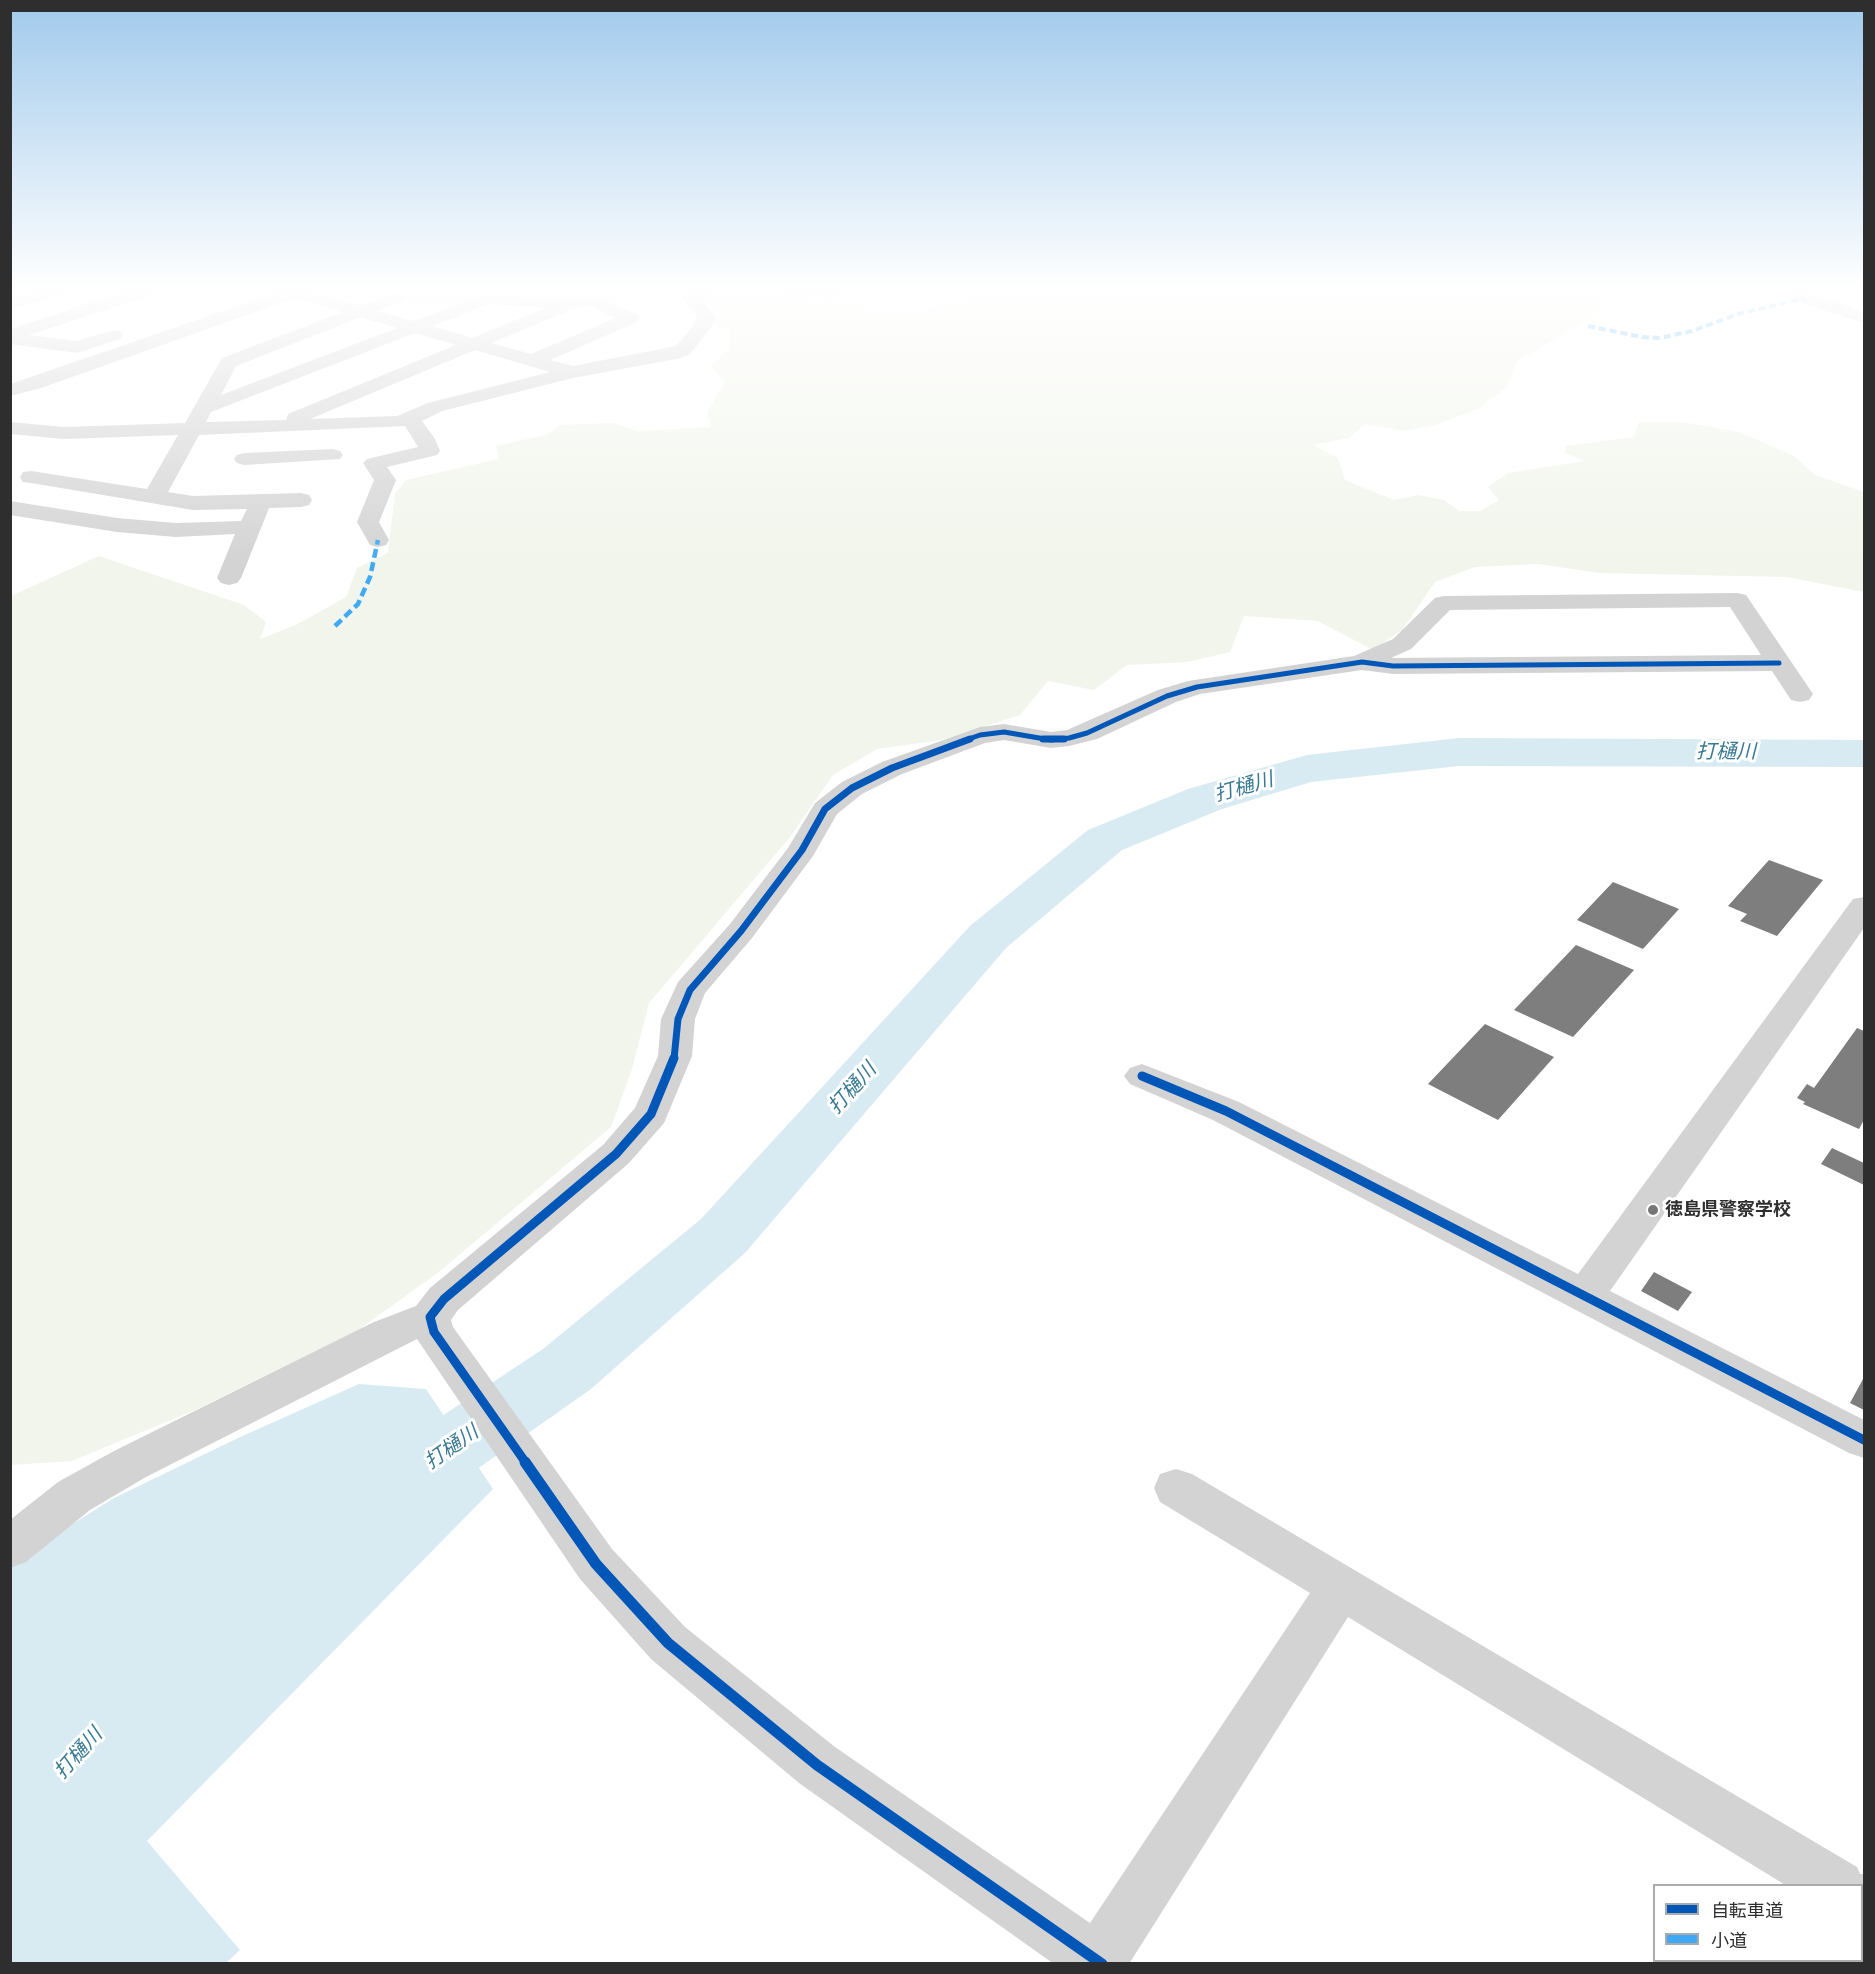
<!DOCTYPE html>
<meta charset="utf-8">
<style>
body{margin:0}
#map{position:relative;width:1875px;height:1974px;overflow:hidden;background:#fff;font-family:"Varela Round","Noto Sans JP",sans-serif}
canvas{display:block}
.frame{position:absolute;inset:0;border:12px solid #2e2e2e;pointer-events:none}
.legend{position:absolute;left:1653px;top:1884px;width:210px;height:78px;box-sizing:border-box;background:#fff;border:2px solid #ababab;margin:0;padding:8px 10px;list-style:none;font-size:18px;color:#2e2e2e}
.legend li{display:flex;align-items:center;gap:12px;height:30px}
.legend b{width:30px;border:2px solid #ababab}
</style>
<div id="map">
<canvas width="1875" height="1974"></canvas>
<div class="frame"></div>
<ul class="legend">
<li><b style="height:8px;background:#0057b8"></b>自転車道</li>
<li><b style="height:8px;background:#3fa9f5"></b>小道</li>
</ul>
</div>
<script>
const ctx = document.querySelector('canvas').getContext('2d');
ctx.lineJoin = 'round';
function paint(path, color) {
  ctx.fillStyle = color;
  ctx.fill(path, 'evenodd');
}
function shape(rows) {
  const path = new Path2D();
  for (const r of rows) {
    path.moveTo(r[0], r[1]);
    for (let i = 2; i < r.length; i += 2) path.lineTo(r[i], r[i + 1]);
  }
  return path;
}
function stroke(path, color, width, dash) {
  ctx.strokeStyle = color;
  ctx.lineWidth = width;
  ctx.lineCap = dash ? 'butt' : 'round';
  ctx.setLineDash(dash || []);
  ctx.stroke(path);
}
function write(font, color, halo, rows, align = 'center') {
  ctx.font = font + ' "Varela Round","Noto Sans JP",sans-serif';
  ctx.lineWidth = 6;
  ctx.setLineDash([]);
  ctx.textBaseline = 'middle';
  ctx.strokeStyle = halo;
  ctx.fillStyle = color;
  for (const [text, x, y, turn = 0] of rows) {
    ctx.save();
    ctx.translate(x, y);
    ctx.rotate((+turn || 0) * Math.PI / 180);
    ctx.textAlign = isNaN(turn) ? turn : align;
    if (halo) ctx.strokeText(text, 0, 0);
    ctx.fillText(text, 0, 0);
    ctx.restore();
  }
}
paint(shape([
 [966,288,1619,288,1592,318,1517,361,1507,387,1478,409,1438,424,1406,431,1365,424,1349,438,1313,445,1338,458,1345,480,1394,500,1418,495,1444,500,1460,511,1480,511,1499,500,1488,487,1508,473,1585,461,1565,453,1566,446,1634,437,1639,422,1682,422,1740,432,1794,456,1815,475,1864,492,1864,592,1787,577,1599,573,1538,564,1475,567,1435,582,1402,630,1373,650,1318,621,1244,616,1230,652,1187,662,1127,665,1094,690,1048,681,1020,715,941,740,877,749,833,775,790,837,649,1003,632,1069,611,1127,440,1271,357,1331,195,1410,72,1461,11,1465,11,596,99,556,244,605,266,622,260,639,298,624,346,597,357,568,388,553,395,494,406,480,499,459,496,446,546,435,561,425,613,423,638,431,711,427,707,412,725,382,711,367,730,348,730,331,713,324,718,312,701,299,713,292,745,290,838,301,870,310,912,312,967,300]
]), '#f1f5eb');
paint(shape([
 [359,1384,426,1389,493,1489,147,1841,240,1950,226,1963,11,1963,10,1563,114,1498,238,1438]
]), '#d8ebf2');
paint(shape([
 [296,288,517,288,555,291,578,288,651,288,647,294,637,296,555,309,487,302,310,296,300,294,296,288],
 [1459,738,1864,740,1864,767,1459,766,1311,782,1222,809,1122,850,1006,948,745,1253,591,1389,426,1505,400,1514,374,1505,364,1483,374,1461,543,1349,701,1219,970,926,1088,830,1188,789,1307,755,1459,738]
]), '#d8ebf2');
paint(shape([
 [1769,860,1823,880,1777,936,1740,921,1747,914,1728,906],
 [1613,882,1679,909,1643,949,1577,920],
 [1576,945,1634,970,1573,1037,1514,1010],
 [1485,1024,1554,1057,1498,1120,1428,1084],
 [1857,1028,1864,1031,1864,1120,1859,1129,1803,1104,1805,1102,1797,1098,1807,1084,1814,1088],
 [1832,1148,1864,1163,1864,1185,1821,1164],
 [1654,1272,1692,1292,1678,1311,1641,1291],
 [1863,1379,1864,1380,1864,1410,1850,1403]
]), '#7e7e7e');
paint(shape([
 [45,288,71,288,69,292,10,310,10,299,45,288],
 [137,288,163,288,161,292,29,335,76,341,114,330,120,331,123,335,120,339,77,353,10,344,10,329,137,288],
 [269,288,309,288,309,292,359,306,398,292,404,293,407,297,404,301,377,311,413,321,487,294,564,299,593,296,637,314,640,318,637,322,550,360,573,366,676,346,694,325,697,316,682,298,685,294,696,288,724,288,722,292,701,299,715,316,712,326,690,354,681,358,573,378,442,411,422,421,435,439,440,451,437,455,387,467,396,480,379,522,389,540,386,545,378,547,370,545,357,522,374,480,363,463,367,459,418,447,405,426,199,435,168,492,193,496,301,493,309,495,312,500,309,505,301,507,269,508,241,578,237,583,229,585,221,583,217,578,235,534,176,537,117,532,10,515,10,501,117,518,176,523,241,521,247,509,193,510,31,483,23,482,20,477,23,472,31,471,147,489,178,435,64,439,10,434,10,422,64,427,185,423,222,358,343,312,295,298,41,388,10,396,10,384,276,293,269,288],
 [489,304,545,308,472,338,432,326,489,304],
 [591,306,616,318,531,354,491,343,566,312,568,309,591,306],
 [361,317,397,328,221,395,236,366,361,317],
 [415,333,456,345,288,414,286,420,206,422,211,412,415,333],
 [475,350,550,372,428,403,397,416,310,419,475,350],
 [759,288,858,288,856,292,832,297,767,293,759,288],
 [1779,288,1800,288,1811,294,1864,312,1864,323,1799,302,1779,288],
 [333,449,340,451,343,455,340,459,244,465,237,463,234,459,237,455,244,453,333,449],
 [1737,593,1746,595,1813,694,1809,700,1800,702,1791,700,1772,671,1393,674,1362,670,1200,694,1176,702,1097,739,1069,746,1051,748,1004,740,985,743,902,774,862,794,837,814,813,856,752,938,705,993,695,1019,692,1056,664,1123,629,1163,458,1310,451,1320,453,1327,612,1549,685,1627,835,1747,1090,1923,1310,1593,1160,1502,1154,1488,1160,1474,1176,1469,1192,1474,1857,1867,1860,1874,1864,1874,1864,1929,1862,1928,1862,1886,1787,1886,1348,1617,1129,1964,1054,1964,799,1783,651,1659,580,1579,417,1339,146,1477,90,1510,26,1562,10,1568,10,1520,58,1482,114,1451,374,1322,416,1306,430,1288,603,1145,635,1108,658,1056,661,1019,678,982,730,924,788,848,815,803,842,782,882,762,980,727,1004,724,1051,732,1067,730,1158,690,1188,681,1354,656,1393,639,1435,598,1444,596,1737,593],
 [1730,607,1761,655,1391,658,1411,649,1450,610,1730,607],
 [1864,897,1864,928,1610,1291,1864,1420,1864,1458,1849,1453,1213,1120,1130,1084,1124,1076,1130,1068,1142,1064,1239,1102,1578,1274,1853,899,1864,897]
]), '#d3d3d3');
stroke(shape([
 [1588,326,1642,337,1660,338,1692,331,1738,314,1805,298]
]), '#3fa9f5', 4, [7, 4]);
stroke(shape([
 [335,626,358,604,370,577,378,540]
]), '#3fa9f5', 4.5, [9, 4.5]);
stroke(shape([
 [966,740,980,735,1004,732,1051,740,1069,738,1087,733,1167,696,1197,687,1362,662,1393,666,1779,663]
]), '#0057b8', 5);
stroke(shape([
 [1043,739,1064,739],
 [674,1059,678,1019,690,990,741,931,802,850,825,809,852,788,892,768,970,739]
]), '#0057b8', 7);
stroke(shape([
 [1142,1076,1226,1111,1864,1440],
 [526,1463,434,1332,430,1317,444,1299,616,1154,651,1114,674,1058]
]), '#0057b8', 9);
stroke(shape([
 [525,1462,596,1564,668,1643,817,1765,1102,1964]
]), '#0057b8', 11);
const sky = ctx.createLinearGradient(0, 0, 0, 565);
sky.addColorStop(0, '#a1caec');
sky.addColorStop(0.51, '#fff');
sky.addColorStop(1, '#ffffff00');
ctx.fillStyle = sky;
ctx.fillRect(0, 0, 1875, 565);
for (const [x, y, r, color] of [
 [1653,1210,6,"#777"]
]) {
  const dot = new Path2D();
  dot.arc(x, y, r, 0, 2 * Math.PI);
  ctx.fillStyle = color;
  ctx.fill(dot);
  stroke(dot, '#fff', 2);
}
write('bold 18px', '#2e2e2e', '#fff', [
 ["徳島県警察学校",1665,1210]
], 'left');
write('italic 20px', '#397993', '#fff', [
 ["打樋川",1726,753],
 ["打樋川",1244,788,-16],
 ["打樋川",853,1089,-48],
 ["打樋川",452,1448,-35],
 ["打樋川",79,1754,-48]
]);
</script>
